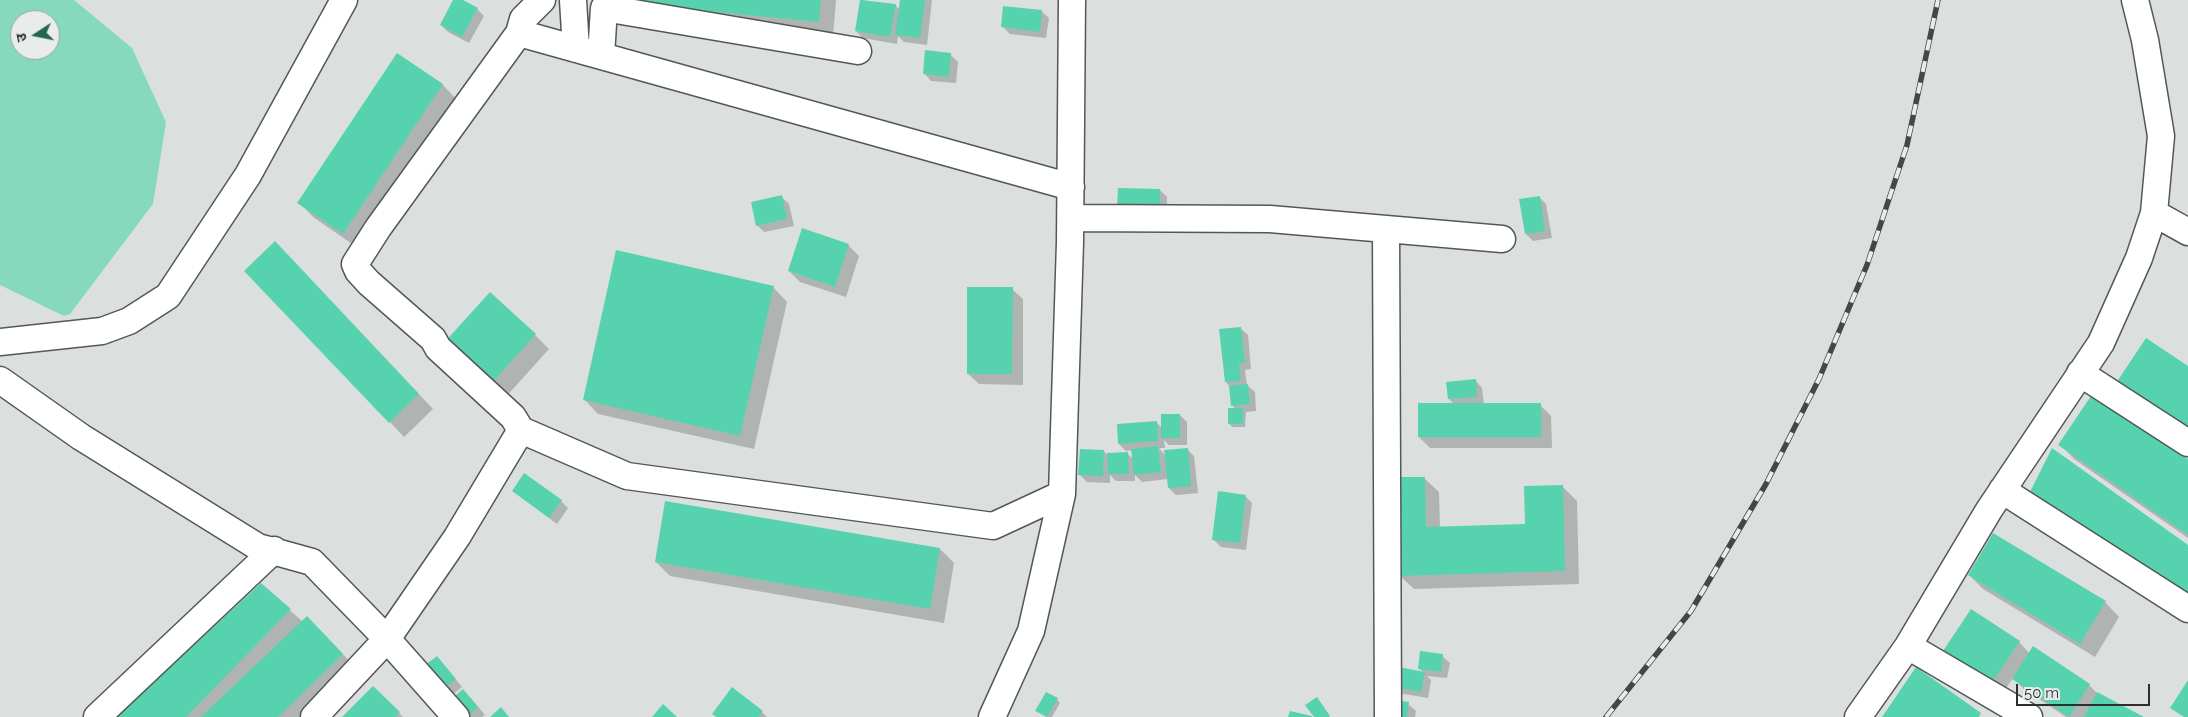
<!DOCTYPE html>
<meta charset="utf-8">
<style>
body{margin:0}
#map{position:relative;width:2188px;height:717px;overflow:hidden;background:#dbe0de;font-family:Raleway,"Noto Sans Devanagari",sans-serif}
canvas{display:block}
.north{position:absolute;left:10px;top:10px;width:50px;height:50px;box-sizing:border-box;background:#e8edeb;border:1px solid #9da19f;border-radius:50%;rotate:259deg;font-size:14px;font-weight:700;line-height:20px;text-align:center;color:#2d2f2e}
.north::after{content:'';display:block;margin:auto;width:18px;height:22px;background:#266552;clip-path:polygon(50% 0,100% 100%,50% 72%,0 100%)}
.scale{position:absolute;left:2016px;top:684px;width:134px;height:22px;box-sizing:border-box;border:2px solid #2d2f2e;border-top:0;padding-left:6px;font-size:15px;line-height:18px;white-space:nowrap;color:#2d2f2e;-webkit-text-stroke:4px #e8edeb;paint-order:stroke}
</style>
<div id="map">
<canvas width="2188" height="717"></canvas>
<div class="north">उ</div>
<div class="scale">50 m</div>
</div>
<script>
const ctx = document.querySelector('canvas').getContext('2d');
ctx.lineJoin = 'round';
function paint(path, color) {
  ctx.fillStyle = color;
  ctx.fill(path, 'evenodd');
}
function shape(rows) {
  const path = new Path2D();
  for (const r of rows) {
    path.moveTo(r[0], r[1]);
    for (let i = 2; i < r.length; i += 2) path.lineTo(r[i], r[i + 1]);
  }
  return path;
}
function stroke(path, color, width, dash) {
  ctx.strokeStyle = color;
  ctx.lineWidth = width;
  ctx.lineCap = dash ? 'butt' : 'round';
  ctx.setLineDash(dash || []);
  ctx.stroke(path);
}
paint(shape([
 [0,0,74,0,132,48,166,122,153,204,70,314,64,316,0,285],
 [20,20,50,20,50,50,20,50]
]), '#86d9bd');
paint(shape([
 [455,0,461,0,477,9,484,16,469,43,448,32,441,25],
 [617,0,836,0,833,36],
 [861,0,895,5,900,10,901,0,932,0,927,45,904,42,898,36,897,44,863,38,856,31],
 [1041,11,1049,18,1046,38,1010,34,1003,27],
 [398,55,443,85,457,100,358,248,313,217,299,202],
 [951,55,958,62,956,83,931,81,924,73],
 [1160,190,1167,197,1167,215,1119,207],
 [782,197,789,204,794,226,764,232,757,225],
 [1539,197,1546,204,1552,238,1533,241,1526,234],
 [848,245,859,256,846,297,800,282,789,271],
 [289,257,433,409,404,437,390,422],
 [773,287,787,302,754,449,598,414,584,399],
 [1012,289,1023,299,1023,385,979,384,968,374],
 [1240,328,1248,335,1251,369,1245,370,1247,385,1255,392,1256,411,1246,412,1245,427,1232,427,1229,423,1236,410,1232,405,1230,387,1226,382],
 [535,335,549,349,503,400,458,359],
 [1475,380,1482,388,1484,405,1540,405,1551,416,1552,448,1430,448,1419,437,1455,405,1449,399],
 [1180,415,1187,422,1187,445,1169,445,1164,440,1165,448,1159,448,1165,455,1187,449,1194,456,1198,493,1176,495,1169,488,1168,479,1142,482,1135,475,1135,481,1116,481,1110,475,1110,483,1087,482,1080,475,1104,451,1108,456,1128,454,1134,460,1133,450,1126,451,1119,444,1156,422,1162,428],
 [2060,444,2188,460,2188,538,2074,459],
 [1424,478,1439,492,1440,528,1526,526,1562,486,1577,501,1579,584,1414,589,1399,575],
 [513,491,561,501,568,508,557,524],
 [1245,496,1252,503,1246,550,1221,547,1214,540],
 [940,549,954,563,944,623,670,576,656,562],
 [1969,575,2105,602,2119,617,2095,657,1983,589],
 [261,585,302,621,321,631,357,669,307,717,118,717],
 [2019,642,2030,654,2034,648,2089,685,2098,694,2141,717,2066,717,2024,689,2013,678,2000,697,1953,665],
 [1442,656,1450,663,1447,678,1427,676,1431,680,1428,698,1398,693,1391,686,1424,673,1419,668],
 [437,657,462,687,448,698],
 [470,697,485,715,482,717,463,717],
 [1057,699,1060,703,1052,717,1046,717,1037,710],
 [1408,704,1416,711,1415,717,1394,717],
 [762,712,767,717,717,717],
 [399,713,403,717,344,717]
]), '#0003');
paint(shape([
 [453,0,463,0,478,8,462,37,440,25],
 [616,0,821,0,819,22,615,2],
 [860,0,896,4,890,37,855,31],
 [900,0,925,0,920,38,895,35],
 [1003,6,1042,10,1040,32,1001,27],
 [925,50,951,53,949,77,923,74],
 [397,53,443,84,343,234,297,203],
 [1118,188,1160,189,1160,208,1117,207],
 [782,195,787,219,756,226,751,202],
 [1540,196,1545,231,1525,234,1519,199],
 [802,228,849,244,835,287,788,271],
 [275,241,419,394,389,423,244,271],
 [616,250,774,286,740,436,583,400],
 [967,287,1013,287,1012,374,967,374],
 [490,292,536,334,488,387,442,345],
 [1241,327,1245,363,1239,363,1241,381,1225,382,1219,329],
 [2146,338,2188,366,2188,432,2116,383],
 [1476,379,1477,397,1448,399,1446,382],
 [1248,384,1250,404,1231,406,1229,386],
 [2093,393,2188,459,2188,535,2058,445],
 [1418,403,1541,403,1541,437,1418,437],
 [1228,408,1243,408,1243,424,1228,424],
 [1161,414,1180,414,1180,438,1161,438],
 [1157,421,1158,441,1118,444,1117,424],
 [1158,446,1161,472,1134,475,1131,449],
 [1188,448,1191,486,1168,488,1164,450],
 [2052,448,2188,545,2188,602,2027,498],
 [1080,449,1104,450,1103,476,1078,475],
 [1128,452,1129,474,1108,474,1107,453],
 [524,473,562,500,549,518,512,491],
 [1395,477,1425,477,1426,527,1525,524,1524,486,1563,485,1565,571,1398,576],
 [1218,491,1246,495,1240,543,1212,540],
 [665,501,940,548,930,609,655,562],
 [1993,533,2106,601,2080,644,1968,575],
 [261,583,291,609,186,717,116,717],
 [1971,609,2020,641,1989,687,1941,654],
 [307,616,343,654,278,717,201,717],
 [2033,646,2090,684,2069,717,2012,679],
 [1420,651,1443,654,1441,672,1418,669],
 [437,656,456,679,440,692,421,668],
 [1393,666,1425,672,1421,692,1390,686],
 [1916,667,1981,713,1979,717,1882,717],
 [2188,680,2188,717,2184,717,2170,708],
 [373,686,400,712,395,717,342,717],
 [732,687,763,711,758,717,716,717,712,714],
 [463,689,478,707,467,717,448,702],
 [1046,692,1058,698,1047,717,1035,711],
 [2097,692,2144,717,2084,717],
 [1317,697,1330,716,1329,717,1314,717,1305,705],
 [1395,700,1409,702,1407,717,1392,717],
 [663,704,677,717,652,717],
 [501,707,509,717,490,717],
 [1290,711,1312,716,1312,717,1288,717]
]), '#56d3ae');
const minor = shape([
 [542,0,523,19,519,33,378,228,355,264,358,271,369,283,433,339,438,348,513,417,521,430,627,476,993,526,1062,494],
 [573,0,576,49],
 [519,33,1071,187],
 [601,56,604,8,858,51],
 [2154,213,2188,232],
 [1071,218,1270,219,1502,239],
 [1386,229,1388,717],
 [0,342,102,331,129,321,168,296,248,175,344,0],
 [2080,373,2188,443],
 [0,380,81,437,258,547,312,562,387,639,456,717],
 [2002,490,2188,609],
 [1908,646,2029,717],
 [97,717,274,550],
 [314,717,387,639,457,537,521,430],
 [992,717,1031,631,1062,494,1070,242,1072,0],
 [1858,717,1908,646,1989,510,2101,343,2139,258,2154,213,2161,136,2145,40,2135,0]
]);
stroke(minor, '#535856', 29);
stroke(minor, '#fff', 26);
const rail = shape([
 [1606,717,1691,611,1766,484,1819,379,1867,265,1907,145,1938,0]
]);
stroke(rail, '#444746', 5.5);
stroke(rail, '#e8edeb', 4, [11]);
</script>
